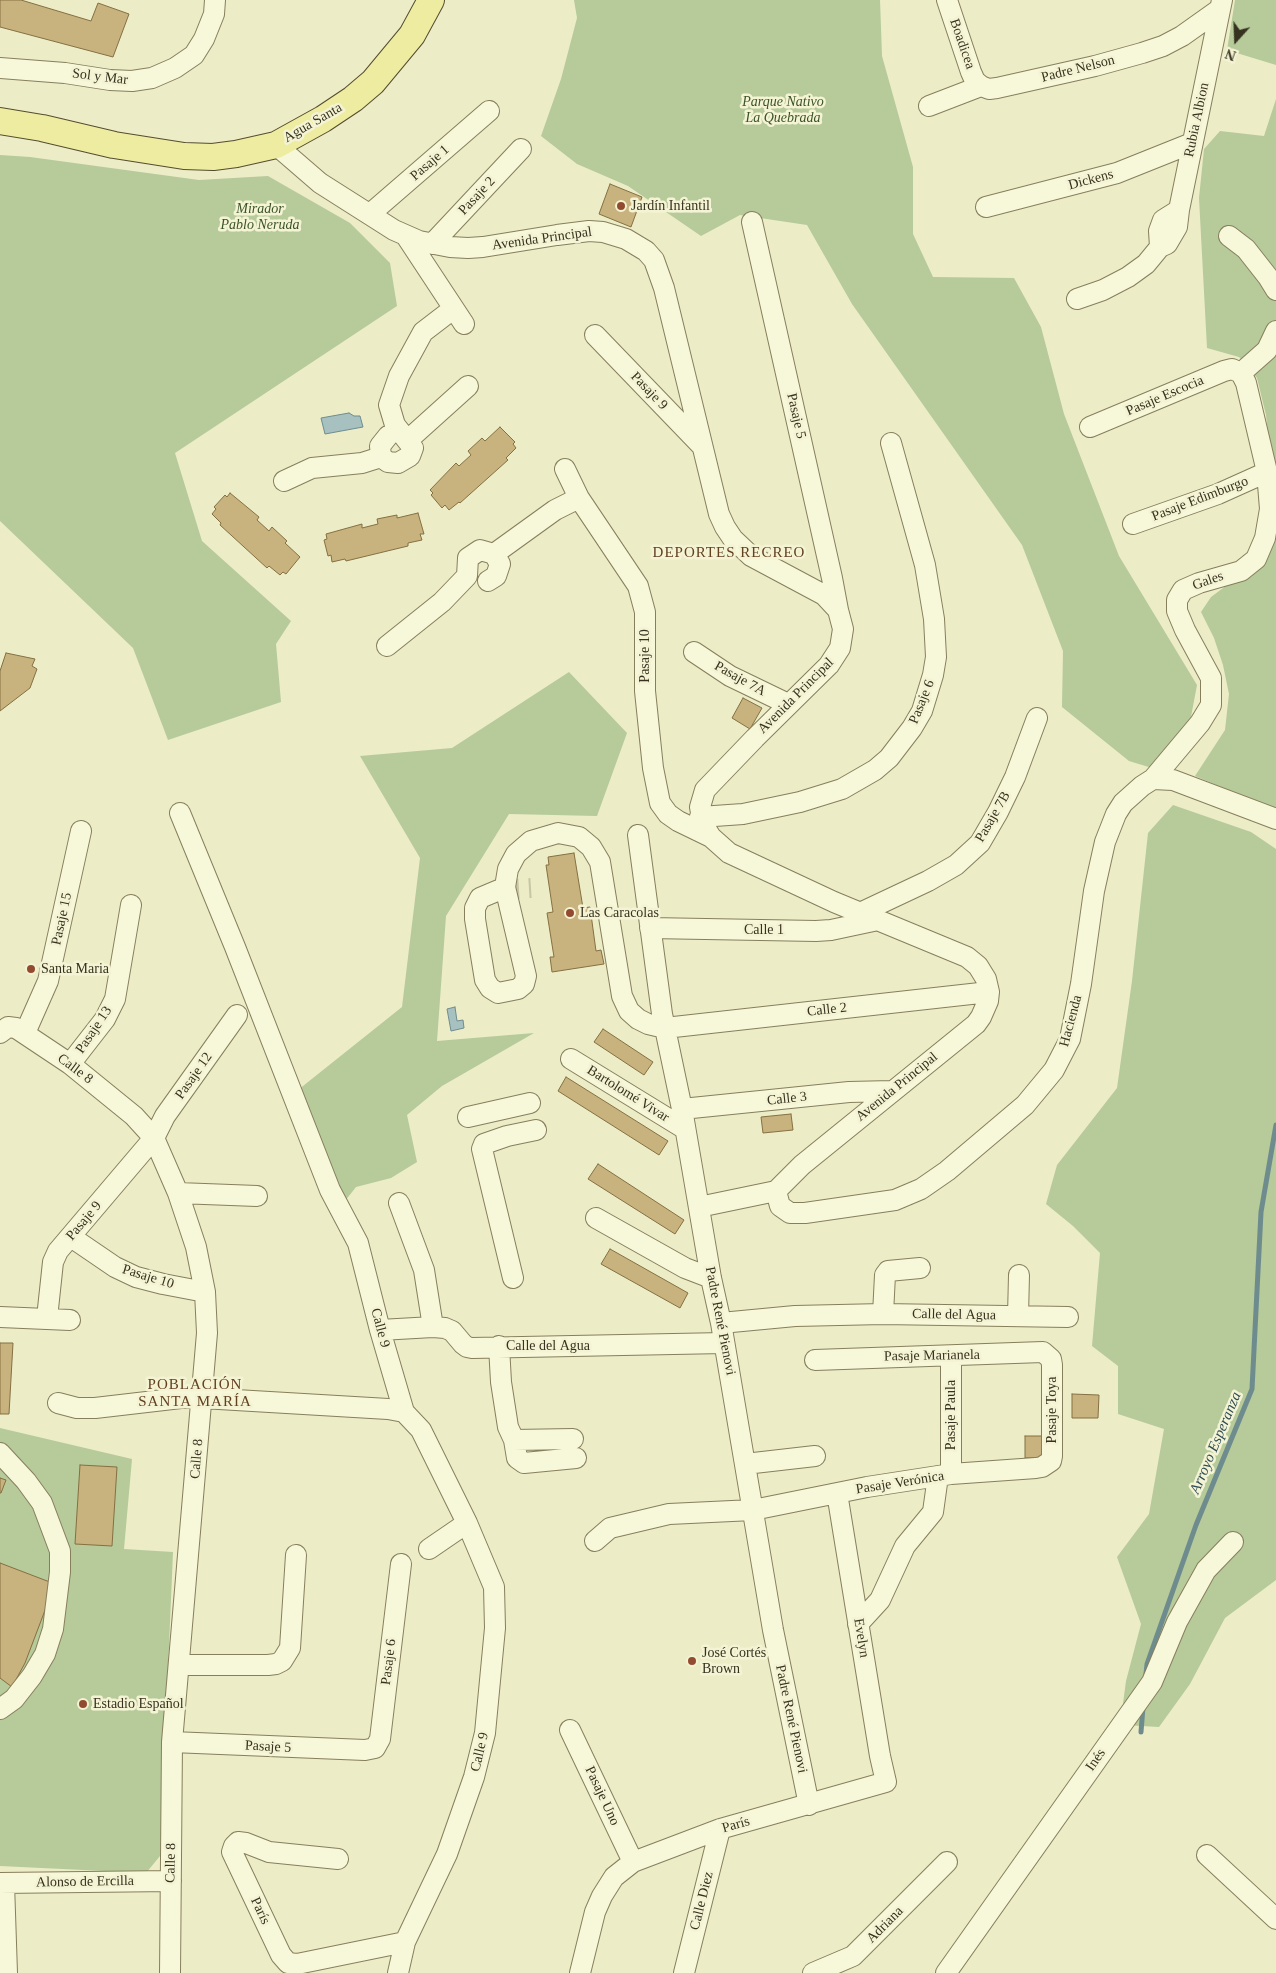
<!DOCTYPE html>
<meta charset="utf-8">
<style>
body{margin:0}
#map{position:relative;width:1276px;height:1973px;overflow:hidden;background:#ececc6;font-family:Georgia,serif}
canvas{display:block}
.north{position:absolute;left:1211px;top:15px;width:50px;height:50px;-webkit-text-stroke:4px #f4f4d5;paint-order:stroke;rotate:200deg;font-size:14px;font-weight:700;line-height:20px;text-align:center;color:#37321f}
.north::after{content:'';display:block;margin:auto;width:18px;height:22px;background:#37321f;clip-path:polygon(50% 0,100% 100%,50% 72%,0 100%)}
</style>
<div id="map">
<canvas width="1276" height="1973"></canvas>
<div class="north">N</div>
</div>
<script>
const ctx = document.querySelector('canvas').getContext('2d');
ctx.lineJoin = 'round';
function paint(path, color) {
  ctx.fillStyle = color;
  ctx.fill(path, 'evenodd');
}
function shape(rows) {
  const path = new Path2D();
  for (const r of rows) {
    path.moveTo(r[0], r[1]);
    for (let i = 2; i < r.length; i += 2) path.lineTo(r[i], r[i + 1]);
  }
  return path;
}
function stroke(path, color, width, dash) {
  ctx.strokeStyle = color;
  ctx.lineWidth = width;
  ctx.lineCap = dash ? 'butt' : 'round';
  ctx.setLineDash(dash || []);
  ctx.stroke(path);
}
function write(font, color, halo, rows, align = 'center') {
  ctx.font = font + ' Georgia,serif';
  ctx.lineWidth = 5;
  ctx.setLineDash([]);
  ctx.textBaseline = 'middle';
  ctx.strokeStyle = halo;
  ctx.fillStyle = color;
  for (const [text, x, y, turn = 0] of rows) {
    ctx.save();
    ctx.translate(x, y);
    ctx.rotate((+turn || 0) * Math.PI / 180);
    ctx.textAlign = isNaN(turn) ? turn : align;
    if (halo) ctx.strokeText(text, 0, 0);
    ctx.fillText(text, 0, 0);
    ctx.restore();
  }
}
paint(shape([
 [574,0,880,0,882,56,913,167,913,234,933,277,1014,278,1041,327,1064,414,1119,556,1197,685,1190,722,1152,768,1129,761,1062,707,1063,651,1022,545,852,304,807,225,740,215,701,236,628,186,577,164,541,136,561,79,577,18],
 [1235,0,1276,0,1276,65,1227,50],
 [1276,99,1276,509,1266,415,1257,378,1239,357,1207,348,1199,198,1204,149,1220,131,1264,136],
 [0,155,30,157,199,180,268,176,350,223,390,263,397,306,175,453,202,541,291,621,276,644,281,702,168,740,133,648,0,521],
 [1276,515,1276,810,1195,776,1225,730,1229,694,1223,665,1214,638,1201,612,1211,597,1250,568],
 [569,672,627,733,597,816,509,814,446,916,437,1041,534,1033,442,1086,407,1115,417,1162,391,1178,356,1187,341,1206,298,1090,402,1007,420,858,360,756,452,748],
 [1173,805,1251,832,1276,849,1276,1580,1225,1618,1190,1684,1159,1727,1124,1725,1120,1726,1126,1681,1141,1624,1117,1557,1149,1514,1164,1429,1118,1414,1118,1366,1092,1346,1100,1253,1073,1226,1046,1204,1057,1165,1117,1088,1132,981,1148,833],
 [0,1428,132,1459,124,1549,173,1552,160,1856,146,1873,0,1866]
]), '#b6ca9a');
const water = shape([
 [349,413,354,416,360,416,363,427,325,434,321,418,349,413],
 [455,1007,457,1021,463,1020,464,1028,451,1031,447,1009,455,1007]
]);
paint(water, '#a7c0c0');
stroke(water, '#6e8c8e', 1);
stroke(shape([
 [1146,1674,1147,1664,1196,1525,1252,1389,1261,1212,1276,1125],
 [1141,1732,1143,1707]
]), '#6e8c8e', 5);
const building = shape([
 [0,0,21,0,91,21,98,3,129,14,113,57,0,27,0,0],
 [610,184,642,197,631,227,599,214,610,184],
 [500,427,515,442,513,444,516,448,506,458,508,460,460,503,459,502,449,510,445,505,442,508,431,495,433,493,430,490,456,463,459,466,471,455,468,451,482,438,485,441,500,427],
 [230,493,259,517,257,520,269,531,272,527,287,541,285,543,300,557,286,574,283,572,280,575,269,566,267,568,220,525,221,523,212,514,216,509,214,507,225,495,227,497,230,493],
 [418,513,424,534,420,534,422,540,408,543,408,546,346,561,345,559,332,562,331,555,328,556,324,540,327,539,326,534,362,524,362,528,378,524,377,519,397,515,397,518,418,513],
 [6,653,35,659,32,666,37,669,30,688,0,711,0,671,6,653],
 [743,698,762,708,750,729,732,718,743,698],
 [574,853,583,908,590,907,596,951,601,950,604,964,552,972,550,957,554,957,547,913,553,912,546,865,549,865,548,857,574,853],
 [603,1029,653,1062,644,1075,594,1042,603,1029],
 [566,1077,668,1141,659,1155,558,1091,566,1077],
 [791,1114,793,1130,763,1133,761,1117,791,1114],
 [598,1164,684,1220,675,1234,588,1179,598,1164],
 [610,1249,688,1293,680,1308,601,1264,610,1249],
 [0,1343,13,1343,9,1414,0,1414,0,1343],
 [1072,1394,1099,1395,1098,1418,1072,1418,1072,1394],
 [1025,1436,1045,1436,1045,1458,1025,1458,1025,1436],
 [80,1465,117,1467,112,1546,75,1544,80,1465],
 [0,1478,6,1480,1,1493,0,1493,0,1478],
 [0,1563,55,1584,25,1663,12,1687,0,1678,0,1563]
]);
paint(building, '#c8b27d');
stroke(building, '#847043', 1);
stroke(shape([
 [499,890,531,888]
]), '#c8c7a5', 20, [20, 10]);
const minor = shape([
 [947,0,971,72,975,81,981,86],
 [0,68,65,73,110,80,132,81,152,78,175,68,194,55,204,39,214,14,215,0],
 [929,106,981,86,989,89,997,88,1095,66,1142,53,1163,46,1182,36,1220,9],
 [276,145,320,183,394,230,419,241,450,247,468,248,483,247,557,235,589,231,603,232,626,239,646,251,654,260,664,288,719,514,725,527,733,539,751,556,824,595,838,610,843,629,840,648,829,665,755,738,705,790,700,807,703,824,711,837,729,853,834,902,967,957,978,966,986,979,989,992,988,1001,981,1017,976,1024,802,1165,776,1191,699,1207],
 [986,207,1117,173,1192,143],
 [370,214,489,111],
 [752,222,832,578,838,610],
 [406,236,464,324],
 [1229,236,1246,249,1268,277,1276,290],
 [432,244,521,149],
 [1160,247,1159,231,1163,220,1179,210],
 [1077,299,1103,290,1128,277,1146,264,1160,247,1167,244,1177,227,1179,210,1222,0],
 [595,335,702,446],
 [1241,373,1267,350,1276,331],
 [1090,427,1224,371,1232,369,1241,373],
 [388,436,380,446,381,457,388,462,398,463,410,456,413,448,395,425,389,405,399,376,423,332,453,309],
 [408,440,468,386],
 [565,469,579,498,638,586,645,612,645,691,653,768,660,803,668,814,678,821,711,837],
 [284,481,312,468,362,463,381,457],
 [1133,524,1218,494,1267,472],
 [488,581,496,576,500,564,494,554],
 [387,646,442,602,467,576,468,558,480,550,494,554,555,510,579,498],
 [694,652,730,676,788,704],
 [1153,779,1200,723,1211,705,1211,678,1185,630,1177,611,1177,600,1183,590,1199,583,1241,571,1256,559,1265,538,1270,509,1267,472,1246,383,1241,373],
 [180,813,235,947,330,1190,358,1243,380,1330,404,1412],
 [700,817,743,814,800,802,842,789,875,770,889,758,912,728,922,711,933,675,936,657,934,619,925,565,891,443],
 [638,835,662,1014,682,1109,711,1278,721,1323,773,1630,809,1805],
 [499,890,480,898,475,908,475,919,485,980,490,988,498,993,518,989,524,984,526,976,505,887,508,869,516,854,531,841,558,833,579,837,591,847,600,862,622,996,629,1011,638,1019,648,1024,665,1028,989,992],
 [860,913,928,881,956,865,980,843,998,812,1015,777,1037,718],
 [650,928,816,931,831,930,878,920],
 [0,1033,8,1027,16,1028,70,1064,134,1116,154,1138,178,1193,196,1247,205,1292,207,1333,172,1742,170,1973],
 [25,1033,48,981,81,831],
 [571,1059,685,1129],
 [70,1064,105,1019,115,999,131,905],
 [682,1109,849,1092,892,1091],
 [468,1117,530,1103],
 [776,1191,780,1206,790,1213,805,1213,895,1200,921,1189,947,1171,1025,1105,1054,1070,1070,1039,1081,984,1094,891,1105,842,1116,814,1123,803,1142,786,1153,779,1173,780,1276,819],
 [178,1193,257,1196],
 [399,1203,424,1270,433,1327],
 [596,1218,685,1268,711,1278],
 [71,1237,115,1267,136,1277,163,1284,205,1292],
 [513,1278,482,1149,484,1144,507,1136,536,1130],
 [883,1314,885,1275,888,1271,920,1268],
 [1018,1316,1019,1275],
 [0,1317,70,1320],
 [47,1318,53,1262,58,1251,154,1138,165,1116,237,1015],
 [721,1323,795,1316,883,1314,1068,1317],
 [380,1330,433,1327,445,1328,452,1331,463,1344,467,1347,472,1348,724,1343],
 [499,1346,501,1382,508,1427,514,1440,573,1439],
 [58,1403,77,1408,95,1408,181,1398,202,1398,388,1409,404,1412,421,1430,467,1523,494,1587,495,1628,485,1733,474,1777,447,1854,405,1942,398,1973],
 [514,1440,517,1458,524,1463,576,1458],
 [0,1453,26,1481,42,1503,60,1551,60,1572,53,1629,45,1654,32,1676,14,1699,0,1709],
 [745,1464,815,1456],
 [951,1474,951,1356],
 [595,1541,610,1528,669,1514,753,1510,867,1487,951,1474,1036,1468,1042,1467,1051,1461,1052,1456,1052,1365,1051,1359,1043,1352,815,1360],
 [429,1549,467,1523],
 [858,1624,880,1600,905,1546,933,1512,938,1476],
 [180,1665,268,1665,276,1664,282,1661,290,1648,296,1555],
 [570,1730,633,1862],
 [172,1742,365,1750,375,1748,380,1739,401,1564],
 [1207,1855,1276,1919],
 [338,1859,269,1852,246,1843,238,1842,234,1846,232,1852,281,1955,288,1963,297,1964,405,1942],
 [0,1883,171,1881],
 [4,1883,7,1973],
 [580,1973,595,1912,602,1896,614,1877,633,1862,720,1829,886,1782,880,1756,837,1493],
 [684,1973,720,1829],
 [813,1973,853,1956,947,1862],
 [946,1973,1152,1682,1177,1622,1206,1570,1233,1542]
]);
const major = shape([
 [0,121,42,128,114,145,184,156,213,157,236,154,276,145,323,119,353,99,373,82,412,35,431,0]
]);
stroke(minor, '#867f5c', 22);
stroke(major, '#554c30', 28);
stroke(minor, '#f7f7d9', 20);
stroke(major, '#edeca0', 26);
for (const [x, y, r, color] of [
 [621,206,5,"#934b2f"],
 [570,913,5,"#934b2f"],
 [31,969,5,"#934b2f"],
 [692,1661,5,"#934b2f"],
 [83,1704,5,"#934b2f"]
]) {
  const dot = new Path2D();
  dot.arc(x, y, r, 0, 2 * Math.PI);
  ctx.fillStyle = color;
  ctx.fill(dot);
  stroke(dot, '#f4f4d5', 2);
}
write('14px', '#37321f', '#f4f4d5', [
 ["Boadicea",962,44,71],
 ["Padre Nelson",1078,69,-14],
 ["Sol y Mar",100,77,7],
 ["Rubia Albion",1197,120,-78],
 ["Agua Santa",313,123,-30],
 ["Pasaje 1",430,163,-41],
 ["Dickens",1091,180,-15],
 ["Pasaje 2",477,196,-47],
 ["Avenida Principal",542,239,-8],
 ["Pasaje 9",649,391,46],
 ["Pasaje Escocia",1165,396,-23],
 ["Pasaje 5",796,416,77],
 ["Pasaje Edimburgo",1200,499,-21],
 ["Gales",1208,581,-19],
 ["Pasaje 10",645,656,-90],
 ["Pasaje 7A",740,679,29],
 ["Avenida Principal",796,696,-45],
 ["Pasaje 6",922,702,-68],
 ["Pasaje 7B",993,817,-60],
 ["Pasaje 15",62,919,-78],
 ["Calle 1",764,930],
 ["Calle 2",827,1010,-6],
 ["Hacienda",1071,1021,-75],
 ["Pasaje 13",94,1030,-56],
 ["Calle 8",75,1069,37],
 ["Pasaje 12",194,1076,-55],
 ["Avenida Principal",897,1087,-39],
 ["Bartolomé Vivar",628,1094,32],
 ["Calle 3",787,1099,-6],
 ["Pasaje 9",84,1221,-50],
 ["Pasaje 10",148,1277,17],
 ["Calle del Agua",954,1315,1],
 ["Padre René Pienovi",720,1321,79],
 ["Calle 9",380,1328,75],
 ["Calle del Agua",548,1346],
 ["Pasaje Marianela",932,1356,-1],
 ["Pasaje Toya",1052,1410,-90],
 ["Pasaje Paula",951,1415,-90],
 ["Calle 8",197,1459,-85],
 ["Pasaje Verónica",900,1483,-9],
 ["Evelyn",861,1638,81],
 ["Pasaje 6",389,1662,-83],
 ["Padre René Pienovi",791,1719,78],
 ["Pasaje 5",268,1747,3],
 ["Calle 9",480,1752,-77],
 ["Inés",1096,1760,-55],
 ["Pasaje Uno",602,1796,65],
 ["París",736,1825,-16],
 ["Calle 8",171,1863,-89],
 ["Alonso de Ercilla",85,1882,-1],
 ["Calle Diez",702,1901,-76],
 ["París",260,1911,65],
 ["Adriana",885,1925,-45]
]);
write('italic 14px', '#3b5327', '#f4f4d5', [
 ["Parque Nativo",783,102],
 ["La Quebrada",783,118],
 ["Mirador",260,209],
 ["Pablo Neruda",260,225]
]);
write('14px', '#37321f', '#f4f4d5', [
 ["Jardín Infantil",631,206],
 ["Las Caracolas",580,913],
 ["Santa Maria",41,969],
 ["José Cortés",702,1653],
 ["Brown",702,1669],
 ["Estadio Español",93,1704]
], 'left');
ctx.letterSpacing = '1px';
write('15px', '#624121', '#f4f4d5', [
 ["DEPORTES RECREO",729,553],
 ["POBLACIÓN",195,1385],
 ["SANTA MARÍA",195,1402]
]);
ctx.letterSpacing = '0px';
write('italic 15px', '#2f4d56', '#f4f4d5', [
 ["Arroyo Esperanza",1216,1443,-67]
]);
</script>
